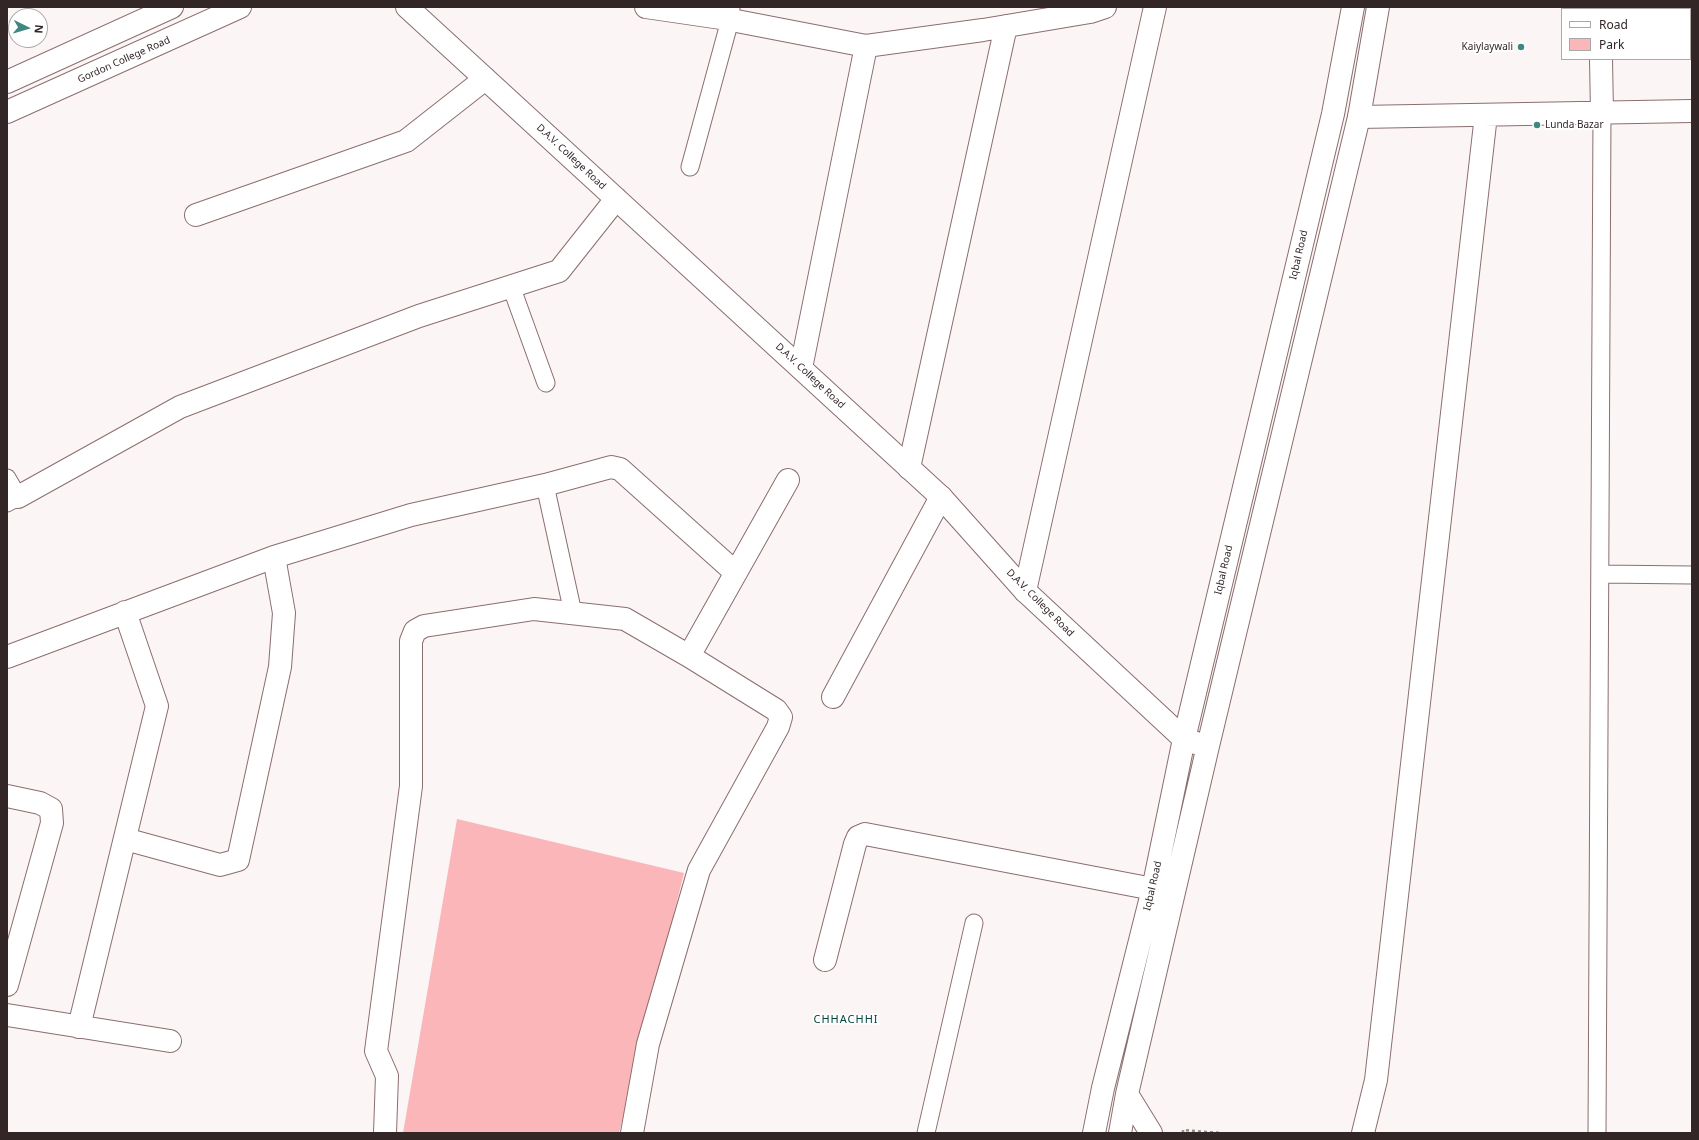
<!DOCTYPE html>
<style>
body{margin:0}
#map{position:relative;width:1699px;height:1140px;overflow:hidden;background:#fcf5f5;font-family:"Noto Sans",sans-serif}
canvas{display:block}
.frame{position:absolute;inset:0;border:8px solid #322626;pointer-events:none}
.legend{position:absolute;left:1561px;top:8px;width:130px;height:52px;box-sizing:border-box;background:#fff;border:1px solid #ada8a8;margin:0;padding:5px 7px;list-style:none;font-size:12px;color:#322626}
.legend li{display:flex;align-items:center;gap:8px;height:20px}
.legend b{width:20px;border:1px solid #ada8a8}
.north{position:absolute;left:8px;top:8px;width:40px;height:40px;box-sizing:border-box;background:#fff;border:1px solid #ada8a8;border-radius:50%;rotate:95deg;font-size:11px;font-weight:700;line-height:16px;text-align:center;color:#322626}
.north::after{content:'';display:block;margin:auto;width:14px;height:18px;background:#408781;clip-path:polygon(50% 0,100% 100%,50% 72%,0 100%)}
</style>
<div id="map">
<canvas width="1699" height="1140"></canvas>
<div class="frame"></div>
<ul class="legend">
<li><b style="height:5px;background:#fff"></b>Road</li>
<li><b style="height:11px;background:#fbb6b9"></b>Park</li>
</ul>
<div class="north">N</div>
</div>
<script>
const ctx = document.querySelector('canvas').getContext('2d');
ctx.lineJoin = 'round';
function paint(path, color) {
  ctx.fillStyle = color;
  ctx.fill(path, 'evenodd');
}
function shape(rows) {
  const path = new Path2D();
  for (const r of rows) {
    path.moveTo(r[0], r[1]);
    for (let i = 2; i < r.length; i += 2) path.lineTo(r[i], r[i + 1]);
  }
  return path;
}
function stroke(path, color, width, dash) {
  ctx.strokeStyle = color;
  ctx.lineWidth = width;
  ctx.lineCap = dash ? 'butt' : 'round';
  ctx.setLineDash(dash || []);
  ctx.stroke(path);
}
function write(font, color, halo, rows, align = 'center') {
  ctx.font = font + ' "Noto Sans",sans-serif';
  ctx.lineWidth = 3.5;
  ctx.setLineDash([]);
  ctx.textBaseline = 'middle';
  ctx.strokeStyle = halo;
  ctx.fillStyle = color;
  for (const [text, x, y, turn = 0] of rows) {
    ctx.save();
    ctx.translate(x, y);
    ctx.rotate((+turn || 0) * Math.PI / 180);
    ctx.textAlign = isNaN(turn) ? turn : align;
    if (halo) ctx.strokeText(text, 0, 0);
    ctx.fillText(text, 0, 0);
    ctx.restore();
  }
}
paint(shape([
 [457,819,684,873,619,1133,403,1133]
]), '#fbb6b9');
const lane = shape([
 [690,167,730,20,731,7],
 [511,286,546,383],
 [7,478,18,497,7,503],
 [545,485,573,613],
 [1600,574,1692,575],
 [926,1133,974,923],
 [1597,1133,1602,114]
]);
const street = shape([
 [646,7,721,18,866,46,983,30,1090,12,1105,7],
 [1600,7,1600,9],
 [1601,59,1602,114],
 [1359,117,1692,111],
 [196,215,406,141,485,79],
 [801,368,866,46],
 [909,468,1006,26],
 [18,497,180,407,419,316,559,271,616,199],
 [1025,591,1155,7],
 [689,656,788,480],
 [7,657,274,557,411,515,545,485,611,467,620,469,736,573],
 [833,697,941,497],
 [7,796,40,803,51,809,52,823,7,985],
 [125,839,220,865,238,860,280,667,284,613,274,557],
 [825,960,855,844,858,837,865,834,1153,889],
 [7,1015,170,1041],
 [79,1027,157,706,125,612],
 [385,1133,387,1076,376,1051,411,786,411,641,415,631,424,626,534,609,625,619,689,656,776,710,781,717,778,727,699,870,648,1044,632,1133],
 [1363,1133,1376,1080,1486,115]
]);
const secondary = shape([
 [407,7,941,497,1025,591,1184,739,1196,743],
 [7,82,172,7],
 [7,112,240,7],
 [1127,1094,1151,1133],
 [1094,1133,1103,1088,1153,889,1184,739,1333,114,1353,7],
 [1120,1133,1127,1094,1208,746,1359,117,1378,7]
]);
stroke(lane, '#8b6e6f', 19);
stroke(street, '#8b6e6f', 24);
stroke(secondary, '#8b6e6f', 24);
stroke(shape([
 [1183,1133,1183,1130,1221,1133]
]), '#958c8c', 2.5, [3, 3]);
stroke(lane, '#fff', 17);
stroke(street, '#fff', 22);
stroke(secondary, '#fff', 22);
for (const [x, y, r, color] of [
 [1521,47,4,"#408781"],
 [1537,125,4,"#408781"]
]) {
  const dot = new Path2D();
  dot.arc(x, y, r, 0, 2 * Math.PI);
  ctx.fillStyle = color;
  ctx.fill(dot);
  stroke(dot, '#fff', 1.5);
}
write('10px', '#322626', '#fff', [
 ["Kaiylaywali",1513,47],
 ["Lunda Bazar",1545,125,"left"]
], 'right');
write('10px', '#322626', '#fff', [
 ["Gordon College Road",124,60,-24],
 ["D.A.V. College Road",571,157,43],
 ["Iqbal Road",1299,255,-77],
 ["D.A.V. College Road",810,376,43],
 ["Iqbal Road",1224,570,-77],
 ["D.A.V. College Road",1040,603,45],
 ["Iqbal Road",1153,886,-77]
]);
ctx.letterSpacing = '1px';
write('11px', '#024541', '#fff', [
 ["CHHACHHI",846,1020]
]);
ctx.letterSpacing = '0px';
</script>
